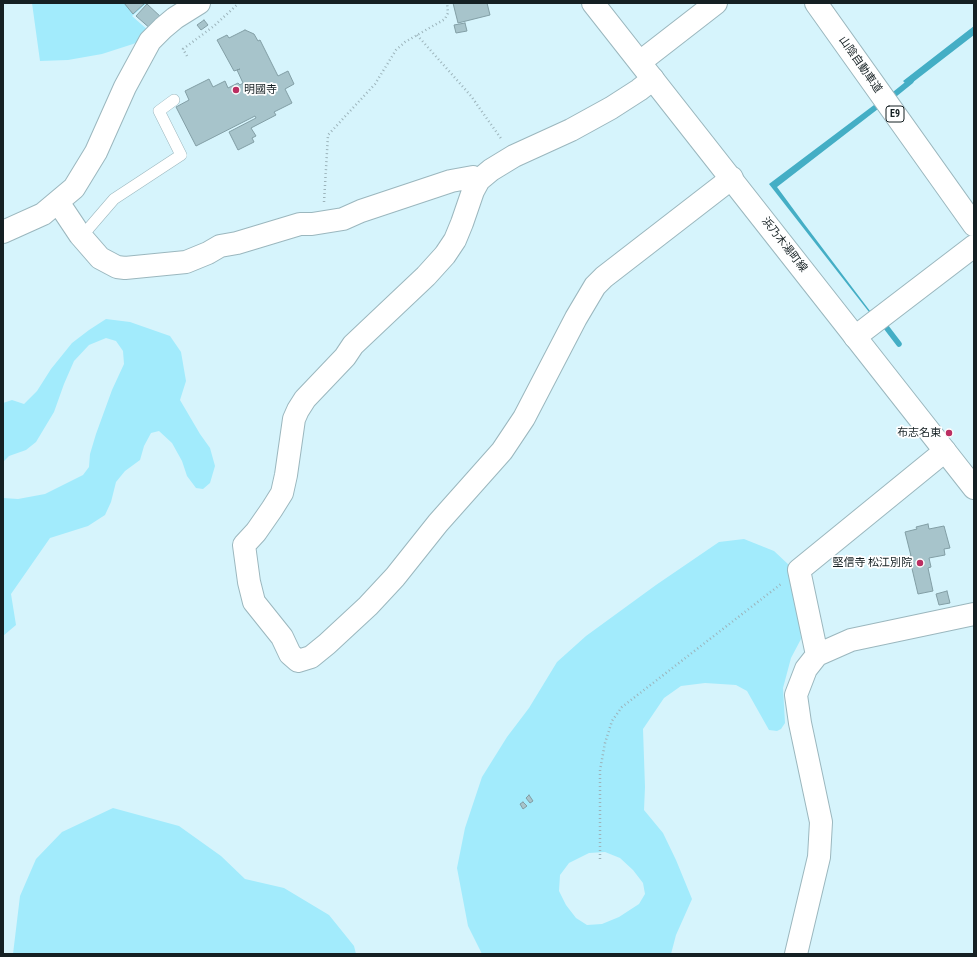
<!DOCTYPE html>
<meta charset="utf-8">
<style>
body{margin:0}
#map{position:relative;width:977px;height:957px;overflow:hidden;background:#d6f4fc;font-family:"Roboto Condensed",sans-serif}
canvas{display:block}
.frame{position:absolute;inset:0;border:4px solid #152023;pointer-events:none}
</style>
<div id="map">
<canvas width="977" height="957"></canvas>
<div class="frame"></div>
</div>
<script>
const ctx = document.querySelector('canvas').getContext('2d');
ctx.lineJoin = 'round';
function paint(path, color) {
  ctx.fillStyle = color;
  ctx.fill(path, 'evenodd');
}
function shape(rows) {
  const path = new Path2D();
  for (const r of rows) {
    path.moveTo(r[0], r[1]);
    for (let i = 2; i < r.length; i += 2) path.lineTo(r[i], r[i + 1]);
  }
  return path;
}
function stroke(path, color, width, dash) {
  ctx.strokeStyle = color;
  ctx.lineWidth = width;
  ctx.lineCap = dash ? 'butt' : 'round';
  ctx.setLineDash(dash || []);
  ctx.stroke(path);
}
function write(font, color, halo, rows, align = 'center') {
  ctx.font = font + ' "Roboto Condensed","Noto Sans JP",sans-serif';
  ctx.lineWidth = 3.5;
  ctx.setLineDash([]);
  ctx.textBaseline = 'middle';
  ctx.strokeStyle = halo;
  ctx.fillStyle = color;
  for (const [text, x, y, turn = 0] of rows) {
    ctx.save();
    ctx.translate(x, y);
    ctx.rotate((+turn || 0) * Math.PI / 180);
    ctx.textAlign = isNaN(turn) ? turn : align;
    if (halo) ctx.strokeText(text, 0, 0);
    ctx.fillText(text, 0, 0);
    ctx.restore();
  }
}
paint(shape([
 [32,3,147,3,132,16,150,32,142,40,133,44,102,54,68,60,40,61],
 [106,319,130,322,170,336,181,352,186,381,180,400,200,434,210,448,215,466,210,483,203,489,196,488,187,476,182,461,172,443,159,431,151,433,144,446,140,460,125,471,116,482,111,502,105,515,88,526,50,538,11,594,16,625,3,636,3,498,18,499,45,494,83,475,89,467,90,454,96,434,112,390,124,364,123,351,116,341,106,338,89,345,74,361,64,384,54,412,36,442,26,450,9,456,3,462,3,403,12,400,24,404,37,391,51,369,72,343,89,330],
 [744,539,774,551,789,565,797,585,801,639,791,658,783,688,785,723,781,729,777,731,769,730,747,691,736,685,705,683,681,686,664,698,643,729,645,787,644,810,663,833,676,860,692,899,676,935,671,954,482,954,468,926,457,868,465,828,482,777,507,737,529,708,557,662,586,636,656,585,719,542],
 [605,852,620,858,633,870,643,883,645,894,639,904,619,917,602,924,587,925,576,918,566,905,559,891,560,875,569,863,589,853],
 [113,808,179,826,221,856,245,879,284,888,329,915,354,946,356,954,13,954,20,896,36,859,62,832]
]), '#a2ebfc');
paint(shape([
 [974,26,974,35,908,86,903,81],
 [874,105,878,109,777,187,805,225,870,311,869,312,769,184]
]), '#44aec5');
stroke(shape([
 [890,98,911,81],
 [886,327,899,344]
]), '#44aec5', 5.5);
const building = shape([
 [124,3,145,3,133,14,124,3],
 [453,3,487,3,490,15,458,23,453,3],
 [147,4,162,18,152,30,136,16,147,4],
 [204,20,208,25,201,30,197,25,204,20],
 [465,23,467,31,456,33,454,25,465,23],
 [245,30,254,34,258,41,260,40,278,76,288,71,294,84,285,89,292,103,274,112,276,115,251,128,256,136,252,138,254,142,238,150,229,132,256,118,255,116,196,146,176,107,189,100,185,91,209,79,213,87,225,81,228,88,238,83,240,85,243,83,237,70,240,69,234,71,217,40,227,35,229,38,245,30],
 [928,524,929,529,944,526,950,548,944,549,945,555,929,558,931,567,928,568,933,591,918,594,909,556,911,556,905,532,917,529,916,527,928,524],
 [947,591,950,603,939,605,936,594,947,591],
 [529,795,533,801,530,803,526,798,529,795],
 [523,802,527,806,523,809,520,804,523,802]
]);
paint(building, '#a7c4cb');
stroke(building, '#829ea5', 1);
const lane = shape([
 [80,235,89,228,114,199,181,155,159,111,174,100]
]);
const street = shape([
 [640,62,716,3],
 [653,79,639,90,611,108,571,130,514,156,491,170,479,180,473,191,462,223,455,240,445,255,426,276,353,345,345,357,305,399,298,410,294,419,286,475,282,493,272,509,256,532,244,545,249,582,254,602,282,637,290,654,298,661,311,657,327,644,368,606,395,577,438,523,502,451,524,418,576,318,595,286,604,277,732,178],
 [58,202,80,235,100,258,117,267,125,268,186,262,208,253,220,246,237,243,300,224,312,224,343,219,361,211,451,181,473,177,479,180],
 [3,232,43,214,74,188,96,152,125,87,150,41,163,28,175,18,199,3],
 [855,337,974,246],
 [817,655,799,570,945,451],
 [796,954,819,857,821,822,800,723,796,695,806,669,817,655,851,640,974,614]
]);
const secondary = shape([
 [593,3,974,488]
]);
const highway = shape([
 [816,3,974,225]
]);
stroke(lane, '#9bb7be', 12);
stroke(street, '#9bb7be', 24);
stroke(secondary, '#9bb7be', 24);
stroke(highway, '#9bb7be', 24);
stroke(shape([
 [417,35,471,96,502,140],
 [187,56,183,49,214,26,239,3],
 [324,202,328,135,375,84,396,50,405,42,445,19,448,13,447,3],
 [600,859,600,770,605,743,612,721,622,707,781,584]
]), '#9cb4bb', 2.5, [1, 3]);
stroke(lane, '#fff', 11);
stroke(street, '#fff', 22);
stroke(secondary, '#fff', 22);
stroke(highway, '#fff', 22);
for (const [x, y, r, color] of [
 [236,90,4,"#bb2e61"],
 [949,433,4,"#bb2e61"],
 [920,563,4,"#bb2e61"]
]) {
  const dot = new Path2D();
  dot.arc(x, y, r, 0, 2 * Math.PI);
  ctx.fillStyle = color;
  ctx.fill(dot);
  stroke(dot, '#fff', 1.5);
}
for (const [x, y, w] of [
 [895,114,18]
]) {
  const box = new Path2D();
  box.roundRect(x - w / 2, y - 8, w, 16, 3);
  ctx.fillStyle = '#fff';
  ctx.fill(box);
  stroke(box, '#152023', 1);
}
write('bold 10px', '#152023', null, [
 ["E9",895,114]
]);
write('11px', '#152023', '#fff', [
 ["山陰自動車道",860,65,55],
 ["浜乃木湯町線",784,245,52]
]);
write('11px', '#152023', '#fff', [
 ["明國寺",244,90,"left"],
 ["布志名東",941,433],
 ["堅信寺 松江別院",912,563]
], 'right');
</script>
